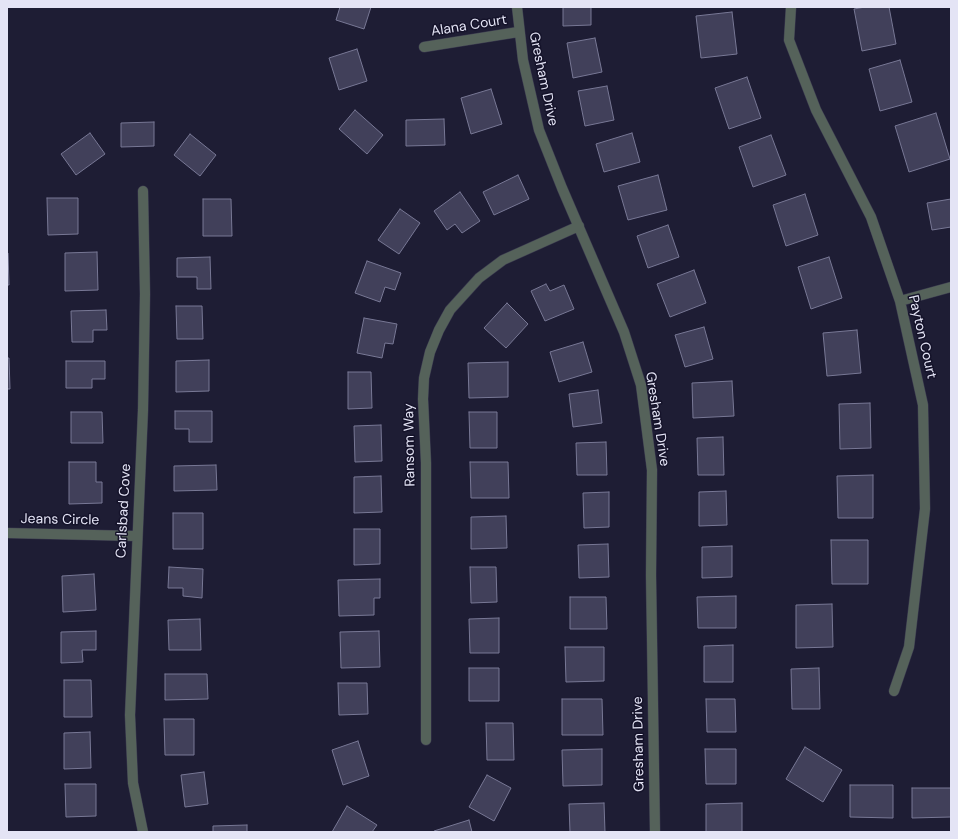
<!DOCTYPE html>
<style>
body{margin:0}
#map{position:relative;width:958px;height:839px;overflow:hidden;background:#1e1d34;font-family:"DM Sans",sans-serif}
canvas{display:block}
.frame{position:absolute;inset:0;border:8px solid #e4e4f5;pointer-events:none}
</style>
<div id="map">
<canvas width="958" height="839"></canvas>
<div class="frame"></div>
</div>
<script>
const ctx = document.querySelector('canvas').getContext('2d');
ctx.lineJoin = 'round';
function paint(path, color) {
  ctx.fillStyle = color;
  ctx.fill(path, 'evenodd');
}
function shape(rows) {
  const path = new Path2D();
  for (const r of rows) {
    path.moveTo(r[0], r[1]);
    for (let i = 2; i < r.length; i += 2) path.lineTo(r[i], r[i + 1]);
  }
  return path;
}
function stroke(path, color, width, dash) {
  ctx.strokeStyle = color;
  ctx.lineWidth = width;
  ctx.lineCap = dash ? 'butt' : 'round';
  ctx.setLineDash(dash || []);
  ctx.stroke(path);
}
function write(font, color, halo, rows, align = 'center') {
  ctx.font = font + ' "DM Sans",sans-serif';
  ctx.lineWidth = 3;
  ctx.setLineDash([]);
  ctx.textBaseline = 'middle';
  ctx.strokeStyle = halo;
  ctx.fillStyle = color;
  for (const [text, x, y, turn = 0] of rows) {
    ctx.save();
    ctx.translate(x, y);
    ctx.rotate((+turn || 0) * Math.PI / 180);
    ctx.textAlign = isNaN(turn) ? turn : align;
    if (halo) ctx.strokeText(text, 0, 0);
    ctx.fillText(text, 0, 0);
    ctx.restore();
  }
}
const building = shape([
 [340,7,371,7,364,29,336,20,340,7],
 [563,7,591,7,591,25,563,26,563,7],
 [865,7,889,7,896,44,862,51,854,9,865,7],
 [732,12,737,54,701,58,696,16,732,12],
 [595,38,602,72,573,78,567,43,595,38],
 [357,49,367,81,339,90,329,58,357,49],
 [900,60,912,102,880,111,869,69,900,60],
 [747,77,761,118,729,129,715,88,747,77],
 [607,86,614,120,585,126,578,91,607,86],
 [491,89,502,124,471,134,461,98,491,89],
 [355,110,383,135,367,154,339,129,355,110],
 [936,113,950,159,909,172,895,126,936,113],
 [444,119,445,145,406,146,406,120,444,119],
 [154,122,154,146,121,147,121,123,154,122],
 [90,133,105,154,76,175,61,154,90,133],
 [632,133,640,162,604,172,596,144,632,133],
 [190,134,216,155,200,176,174,155,190,134],
 [771,135,786,175,753,187,739,147,771,135],
 [518,175,529,199,494,215,483,192,518,175],
 [658,175,667,210,628,220,618,186,658,175],
 [460,192,480,221,462,233,455,224,447,230,434,211,460,192],
 [805,194,818,235,786,246,773,205,805,194],
 [47,198,78,198,78,234,48,235,47,198],
 [203,199,231,199,232,236,203,236,203,199],
 [951,199,951,227,932,230,927,203,951,199],
 [400,209,420,223,399,254,378,240,400,209],
 [668,225,679,257,648,268,637,236,668,225],
 [97,252,98,290,65,291,65,253,97,252],
 [7,253,8,253,9,285,7,285,7,253],
 [210,257,211,289,197,289,197,277,177,277,177,258,210,257],
 [829,257,842,298,811,309,798,267,829,257],
 [367,261,401,273,395,290,385,287,380,302,355,293,367,261],
 [694,270,706,303,670,317,657,284,694,270],
 [546,284,550,291,564,285,574,309,545,321,531,291,546,284],
 [507,303,528,324,506,348,484,328,507,303],
 [176,306,202,306,203,339,177,339,176,306],
 [106,310,107,330,93,330,93,342,72,342,71,311,106,310],
 [364,318,397,324,393,344,385,343,382,358,357,353,364,318],
 [704,327,713,359,685,367,675,335,704,327],
 [857,330,861,373,827,376,823,333,857,330],
 [583,342,592,372,559,382,550,352,583,342],
 [7,358,9,358,10,389,7,389,7,358],
 [209,360,209,391,176,392,176,361,209,360],
 [66,361,105,361,105,379,92,379,92,388,66,388,66,361],
 [508,362,508,397,469,398,468,363,508,362],
 [348,372,371,372,372,408,348,409,348,372],
 [732,381,734,416,693,418,692,383,732,381],
 [598,390,602,423,573,427,569,394,598,390],
 [870,403,871,448,840,449,839,404,870,403],
 [175,411,212,411,212,442,189,442,189,429,175,429,175,411],
 [71,412,102,412,103,443,71,443,71,412],
 [469,412,497,412,497,448,470,448,469,412],
 [381,425,382,461,355,462,354,426,381,425],
 [723,437,724,475,698,475,697,438,723,437],
 [606,442,607,475,577,475,576,443,606,442],
 [69,462,96,462,96,482,102,482,102,503,69,504,69,462],
 [470,462,508,462,509,498,471,498,470,462],
 [216,465,217,490,174,491,174,466,216,465],
 [873,475,873,518,838,518,837,476,873,475],
 [381,476,382,512,354,513,354,477,381,476],
 [726,491,727,525,699,526,699,492,726,491],
 [609,492,609,527,584,528,583,493,609,492],
 [173,513,203,513,203,549,173,549,173,513],
 [506,516,507,548,471,549,471,517,506,516],
 [354,529,380,529,380,564,354,565,354,529],
 [831,540,868,540,868,584,832,584,831,540],
 [608,544,609,577,579,578,578,545,608,544],
 [732,546,732,577,702,578,702,547,732,546],
 [169,567,203,569,202,598,183,596,183,588,168,588,169,567],
 [470,567,496,567,497,602,471,603,470,567],
 [94,574,96,610,63,612,62,576,94,574],
 [380,579,380,598,374,598,374,615,339,616,338,580,380,579],
 [736,596,736,628,698,628,697,597,736,596],
 [570,597,606,597,607,629,570,629,570,597],
 [832,604,833,647,796,648,796,605,832,604],
 [499,618,499,653,470,653,469,619,499,618],
 [200,619,201,650,169,650,168,620,200,619],
 [96,631,96,650,82,650,83,662,61,663,61,632,96,631],
 [379,631,380,667,341,668,340,632,379,631],
 [733,645,733,682,704,682,704,646,733,645],
 [565,647,604,647,604,681,566,682,565,647],
 [469,668,499,668,499,701,469,701,469,668],
 [819,668,820,709,792,709,791,669,819,668],
 [165,674,207,674,208,699,165,700,165,674],
 [64,680,91,680,92,717,64,717,64,680],
 [338,683,367,683,368,714,339,715,338,683],
 [562,699,602,699,603,735,562,735,562,699],
 [706,699,735,699,736,732,707,732,706,699],
 [164,719,194,719,194,755,165,755,164,719],
 [486,723,513,723,514,760,487,760,486,723],
 [90,732,91,768,64,769,64,733,90,732],
 [358,741,369,776,343,785,332,750,358,741],
 [805,747,842,770,823,802,786,779,805,747],
 [602,749,602,785,563,786,562,750,602,749],
 [705,749,736,749,736,784,706,784,705,749],
 [204,772,208,804,185,807,181,775,204,772],
 [487,775,511,788,494,821,469,807,487,775],
 [65,784,96,784,96,816,66,817,65,784],
 [850,785,893,785,893,818,850,817,850,785],
 [912,788,951,788,951,817,912,818,912,788],
 [604,803,605,832,570,832,569,804,604,803],
 [742,803,742,832,706,832,706,804,742,803],
 [347,806,377,825,372,832,332,832,347,806],
 [469,820,472,832,434,832,434,831,469,820],
 [247,825,247,832,213,832,213,826,247,825]
]);
paint(building, '#41405a');
stroke(building, '#787895', 1);
const minor = shape([
 [517,7,523,60,539,130,562,188,624,332,641,385,652,470,651,575,655,832],
 [791,7,789,40,816,110,871,217,900,301,923,405,925,509,909,647,894,691],
 [424,47,518,32],
 [143,191,145,294,143,410,130,715,133,783,143,832],
 [900,301,951,287],
 [7,533,136,536],
 [426,740,426,463,423,399,424,378,430,352,439,330,450,310,479,278,503,260,579,226]
]);
stroke(minor, '#3a394f', 11);
stroke(minor, '#55625a', 10);
write('14px', '#e4e4f5', '#15132a', [
 ["Alana Court",469,26,-9],
 ["Gresham Drive",543,79,78],
 ["Payton Court",922,337,77],
 ["Gresham Drive",657,419,81],
 ["Ransom Way",410,445,-91],
 ["Carlsbad Cove",124,511,-87],
 ["Jeans Circle",60,520,1],
 ["Gresham Drive",639,744,-91]
]);
</script>
